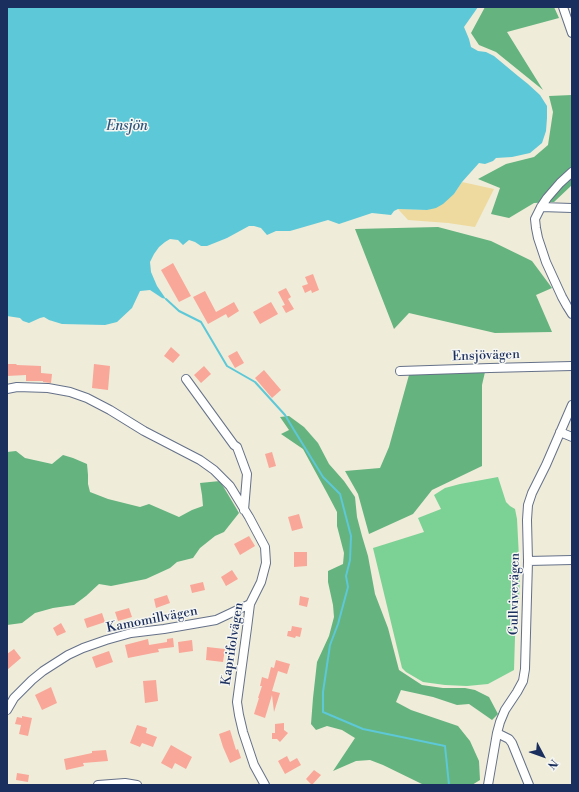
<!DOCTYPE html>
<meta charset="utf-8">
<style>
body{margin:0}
#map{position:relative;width:579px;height:792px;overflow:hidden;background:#efecd9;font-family:"Libre Bodoni",serif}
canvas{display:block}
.frame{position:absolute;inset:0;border:8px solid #1b2f5e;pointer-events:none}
.north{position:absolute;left:523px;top:736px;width:40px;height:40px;-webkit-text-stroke:3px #f6f6f2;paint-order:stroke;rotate:131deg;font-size:11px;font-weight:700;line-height:16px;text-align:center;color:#1b2f5e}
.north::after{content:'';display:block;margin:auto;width:14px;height:18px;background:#1b2f5e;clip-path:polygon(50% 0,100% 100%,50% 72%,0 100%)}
</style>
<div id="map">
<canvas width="579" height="792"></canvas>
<div class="frame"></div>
<div class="north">N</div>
</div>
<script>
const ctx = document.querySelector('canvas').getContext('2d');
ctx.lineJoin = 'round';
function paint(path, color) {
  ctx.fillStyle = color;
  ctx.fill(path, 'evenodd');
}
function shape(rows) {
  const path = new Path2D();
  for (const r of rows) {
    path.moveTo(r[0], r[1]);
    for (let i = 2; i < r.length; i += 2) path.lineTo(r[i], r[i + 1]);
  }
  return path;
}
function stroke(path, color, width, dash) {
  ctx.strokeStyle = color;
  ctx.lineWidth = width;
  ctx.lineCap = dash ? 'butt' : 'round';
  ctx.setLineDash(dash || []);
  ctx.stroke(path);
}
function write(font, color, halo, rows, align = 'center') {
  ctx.font = font + ' "Libre Bodoni",serif';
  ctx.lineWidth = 3;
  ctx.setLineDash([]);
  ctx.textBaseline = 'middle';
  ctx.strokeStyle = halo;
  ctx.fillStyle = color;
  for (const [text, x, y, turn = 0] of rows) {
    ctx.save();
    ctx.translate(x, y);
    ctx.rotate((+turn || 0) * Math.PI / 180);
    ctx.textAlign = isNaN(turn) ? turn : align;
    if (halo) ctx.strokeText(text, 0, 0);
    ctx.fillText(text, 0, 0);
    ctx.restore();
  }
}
paint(shape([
 [498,477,506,502,510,506,515,509,517,519,520,577,519,600,515,637,514,670,488,684,467,686,445,685,423,682,406,672,402,668,373,548,424,532,418,518,441,509,434,495,445,488,460,484]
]), '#7cd195');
paint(shape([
 [485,7,554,7,559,18,507,32,543,90,496,52,479,45,471,33],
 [572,95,572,185,554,202,534,203,509,218,491,214,500,188,478,179,506,164,534,157,548,145,553,112,549,96],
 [438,227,491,241,532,261,552,288,536,295,552,332,495,333,409,313,394,329,355,229],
 [485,372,482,385,482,466,432,490,413,514,369,534,358,494,345,471,380,468,389,447,409,375],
 [289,416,304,427,318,443,329,464,344,481,355,497,357,517,362,536,368,556,375,594,388,628,399,670,422,685,443,688,465,688,475,690,489,697,498,714,492,720,469,704,457,705,433,697,401,690,396,702,411,710,458,726,470,741,479,761,480,780,472,785,424,785,383,765,370,760,356,761,333,771,355,738,342,730,327,726,316,730,311,724,313,698,317,662,329,636,334,617,333,605,328,582,328,571,343,564,344,553,337,526,337,512,327,493,303,449,281,434,289,430,280,417],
 [16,451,25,458,52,464,63,455,73,458,87,464,88,475,88,484,90,492,108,499,140,507,149,504,179,517,192,510,203,506,202,495,200,483,220,481,239,513,224,532,215,536,200,548,193,558,177,562,170,568,146,579,111,586,99,584,86,596,74,605,53,608,35,613,22,623,7,625,7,452]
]), '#65b37e');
paint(shape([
 [462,182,494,189,475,227,448,223,408,220,398,209,427,210,454,194]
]), '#eeda9e');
paint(shape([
 [7,7,478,7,464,27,469,39,471,47,478,51,486,52,494,56,518,76,528,84,540,95,547,106,547,118,546,131,542,143,530,153,512,157,496,158,493,161,485,164,479,163,462,182,454,194,443,204,436,208,427,210,398,209,394,211,391,215,372,213,339,224,328,220,290,231,276,231,267,235,261,228,254,226,249,226,227,238,207,246,201,246,195,242,189,240,183,245,178,240,170,239,165,242,159,247,154,254,150,262,151,272,157,286,166,299,162,298,150,290,140,291,132,308,117,322,105,325,62,324,49,320,44,317,40,318,29,323,23,321,20,318,7,316]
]), '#5dc8d7');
stroke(shape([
 [166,299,179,311,201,322,227,366,255,382,285,415,294,430,323,477,340,494,351,536,350,560,346,576,348,587,338,624,330,645,323,692,323,712,363,729,445,746,449,785]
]), '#5dc8d7', 2);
paint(shape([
 [173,263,191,296,179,302,161,270],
 [313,274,319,290,312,293,311,290,305,293,302,286,308,284,305,277],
 [286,288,291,297,288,299,294,309,286,313,282,306,285,305,278,292],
 [205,291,216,312,234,302,239,311,228,318,226,314,208,324,193,297],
 [271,302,278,314,260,324,253,312],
 [171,347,180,355,173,363,164,356],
 [237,351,244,363,235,368,228,356],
 [7,364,16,364,17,365,41,366,41,373,52,374,51,383,43,382,43,381,26,381,26,375,7,376],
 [94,364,110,366,108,390,92,388],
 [204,366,211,374,201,383,194,375],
 [264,370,281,390,272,398,255,378],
 [272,452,276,466,269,468,265,454],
 [299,514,303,528,292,531,288,517],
 [249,536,255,546,240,555,234,544],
 [294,552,307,552,307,566,294,567],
 [232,570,238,579,226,586,221,577],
 [203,582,205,590,192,593,190,585],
 [167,595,170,603,156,608,154,599],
 [300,596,309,598,307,607,299,605],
 [129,608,132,617,118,621,115,612],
 [102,613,105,622,87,628,84,619],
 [61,623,66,632,57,636,53,628],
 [292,626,302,628,300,637,296,636,295,638,287,636,288,631,291,631],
 [173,638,174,647,158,649,159,652,153,653,128,658,125,645,148,639,149,645,167,642,167,639],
 [192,640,193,651,179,653,178,642],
 [207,647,225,649,223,662,206,660],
 [14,649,21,658,7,670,7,654],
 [109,651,113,662,96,668,92,657],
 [276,660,290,664,287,674,278,671,272,691,280,693,274,712,272,695,265,718,254,714,259,698,258,698,262,686,260,686,262,677,268,679,271,667,274,668],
 [156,680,158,701,145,703,143,681],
 [51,687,57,703,42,710,35,695],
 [22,716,32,718,28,736,19,734,21,725,15,724,17,717,22,718],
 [284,723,284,730,288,733,280,742,277,739,272,739,272,733,275,733,275,724],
 [137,725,147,728,146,733,157,737,153,747,142,743,140,747,130,743],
 [230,730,236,750,238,749,241,758,230,763,223,747,219,734],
 [171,745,192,757,186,769,175,763,172,769,161,763],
 [106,750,108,761,83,763,84,766,66,770,64,759,92,753,92,751],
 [287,756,290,762,297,758,301,765,285,774,278,761],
 [314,770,321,775,312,785,306,779],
 [17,773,29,775,28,782,16,780]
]), '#f9a799');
const minor = shape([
 [563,7,572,33],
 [572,172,560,183,547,198,541,207,535,219,536,228,538,238,546,262,562,297,567,306,572,314],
 [541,207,572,208],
 [400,371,490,368,572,366],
 [186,379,234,445,237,447,247,474,244,510],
 [7,389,17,387,48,388,70,392,87,398,110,410,144,431,200,460,214,470,230,486,249,517,265,547,266,563,261,582,250,604,247,628,237,702,239,715,243,732,254,765,265,785],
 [560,432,572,437],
 [528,561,572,560],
 [7,710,14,698,32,680,43,671,68,655,83,648,106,640,131,633,164,629,216,620,250,604],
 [497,733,509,739,512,743,529,785],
 [98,785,125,783,137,785],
 [488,785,497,733,500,722,505,710,517,692,523,681,525,669,528,561,527,520,528,505,532,493,546,465,572,405]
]);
stroke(minor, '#657189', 10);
stroke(minor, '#fff', 8);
write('13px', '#1b2f5e', '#f6f6f2', [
 ["Ensjövägen",486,356,-2],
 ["Gullvivevägen",515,594,-89],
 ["Kamomillvägen",152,620,-11],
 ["Kaprifolvägen",233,644,-81]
]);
write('italic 14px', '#2c557c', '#f6f6f2', [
 ["Ensjön",127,127]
]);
</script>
